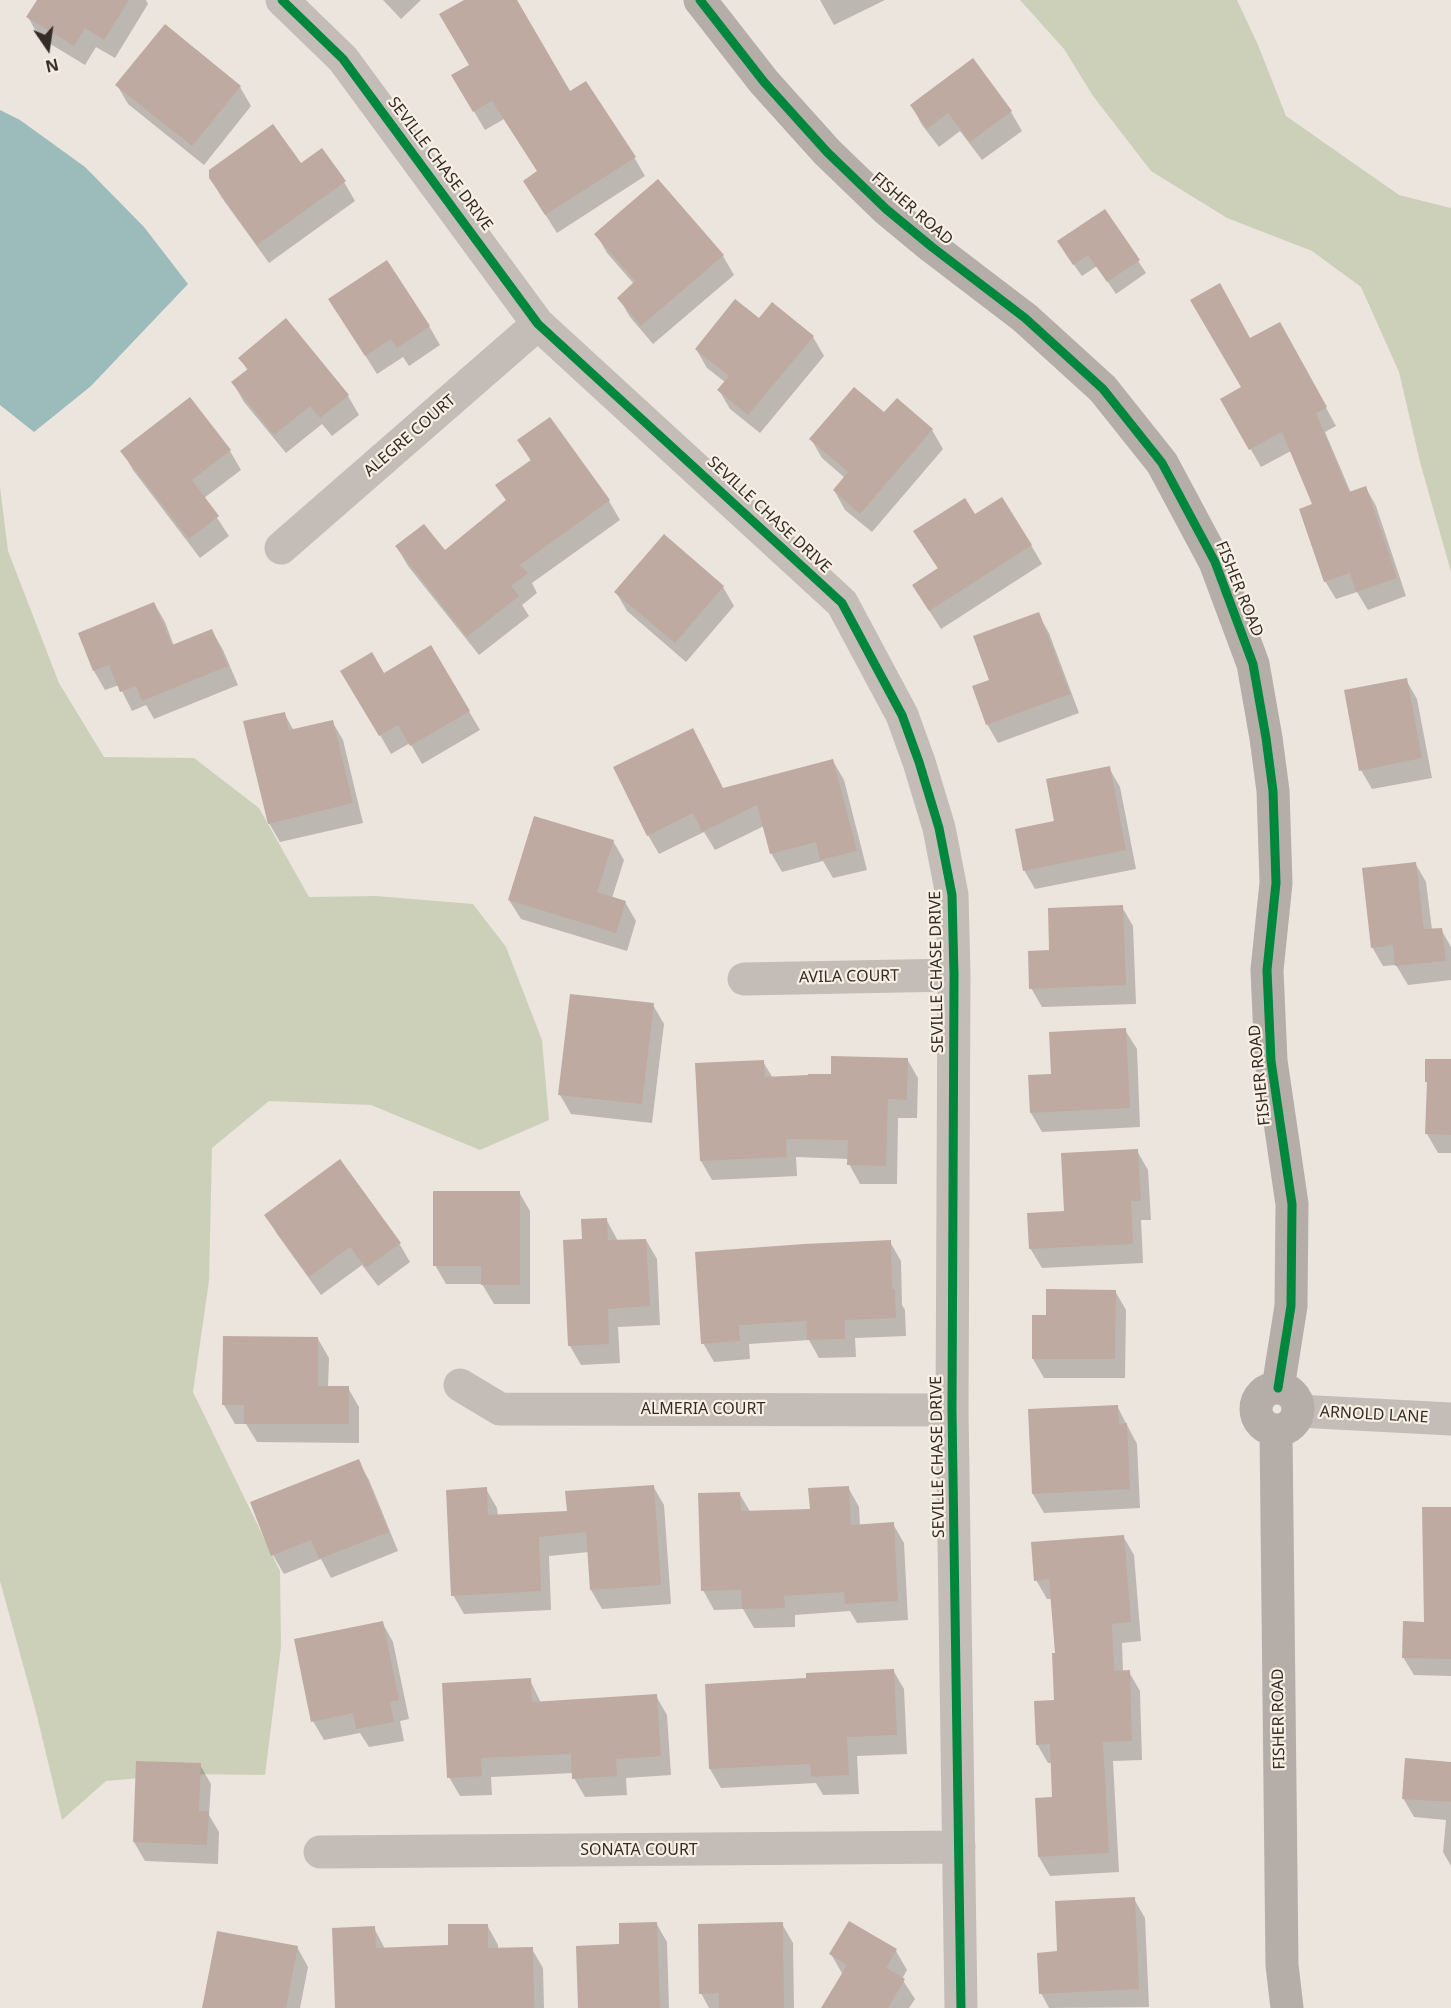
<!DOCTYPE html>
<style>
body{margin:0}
#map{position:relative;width:1451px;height:2008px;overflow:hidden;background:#ebe5de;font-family:"Noto Sans",sans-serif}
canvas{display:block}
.north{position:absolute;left:18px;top:18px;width:60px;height:60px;-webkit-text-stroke:4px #f8f0e5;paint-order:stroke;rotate:167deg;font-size:16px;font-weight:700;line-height:24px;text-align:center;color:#342b26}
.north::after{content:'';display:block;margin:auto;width:21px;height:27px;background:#342b26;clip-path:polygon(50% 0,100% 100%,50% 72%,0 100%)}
</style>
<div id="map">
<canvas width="1451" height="2008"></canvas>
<div class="north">N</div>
</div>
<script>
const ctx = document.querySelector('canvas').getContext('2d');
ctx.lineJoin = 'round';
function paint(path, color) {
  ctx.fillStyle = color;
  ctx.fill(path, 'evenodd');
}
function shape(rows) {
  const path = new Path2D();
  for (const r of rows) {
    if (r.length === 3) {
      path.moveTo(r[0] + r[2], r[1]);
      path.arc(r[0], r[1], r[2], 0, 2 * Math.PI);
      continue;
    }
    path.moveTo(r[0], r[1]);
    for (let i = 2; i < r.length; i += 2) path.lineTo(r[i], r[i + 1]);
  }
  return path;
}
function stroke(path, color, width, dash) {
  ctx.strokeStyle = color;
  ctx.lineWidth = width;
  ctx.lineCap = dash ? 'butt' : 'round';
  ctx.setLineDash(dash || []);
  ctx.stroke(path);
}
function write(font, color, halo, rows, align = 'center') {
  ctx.font = font + ' "Noto Sans",sans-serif';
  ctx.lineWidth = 4.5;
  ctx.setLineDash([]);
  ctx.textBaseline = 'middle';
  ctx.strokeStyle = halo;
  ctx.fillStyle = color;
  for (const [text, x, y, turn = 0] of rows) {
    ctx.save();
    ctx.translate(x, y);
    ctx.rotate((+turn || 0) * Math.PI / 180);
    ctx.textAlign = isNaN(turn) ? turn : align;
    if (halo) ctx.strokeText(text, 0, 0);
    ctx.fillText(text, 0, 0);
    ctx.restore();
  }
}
paint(shape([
 [1020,0,1237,0,1258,45,1286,116,1399,195,1451,208,1451,572,1420,462,1399,372,1361,287,1312,251,1227,218,1151,171,1093,96,1064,49],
 [0,487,8,551,59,683,104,757,194,758,259,808,309,897,376,896,473,904,506,947,542,1040,549,1120,480,1150,371,1105,269,1101,212,1148,209,1281,193,1392,280,1571,281,1647,265,1775,186,1774,106,1781,62,1820,36,1712,0,1581]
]), '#ccd0b9');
paint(shape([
 [0,110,20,120,85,167,144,227,188,284,91,386,34,432,0,405]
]), '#9bbcbb');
paint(shape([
 [39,0,146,0,148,4,115,58,96,47,85,65,39,37,28,17],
 [383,0,421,0,401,19],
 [467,0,515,0,570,93,634,157,645,176,557,233,536,200,538,172,504,119,485,130,453,76,471,66],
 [820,0,885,0,834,25],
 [117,85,240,87,251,106,204,165,128,104],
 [912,106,1011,112,1022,131,982,160,960,131,939,147,922,125],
 [301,165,344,182,355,201,269,263,222,198,210,178],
 [1105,211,1146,273,1116,294,1097,266,1082,276,1066,254],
 [596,234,723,256,734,275,653,344,630,317,619,298,634,284,607,253],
 [330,300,429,326,440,345,409,366,403,357,377,374],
 [760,320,813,337,824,356,760,433,730,409,719,390,725,382,707,368,696,349],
 [1250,340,1290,342,1336,426,1325,432,1351,493,1366,488,1376,506,1406,596,1368,610,1357,592,1336,599,1325,581,1314,505,1291,451,1261,467,1222,399,1243,388],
 [240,358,348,396,359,415,332,436,322,424,286,453,244,402,233,383,248,371],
 [884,414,932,430,943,449,872,532,845,510,834,490,845,478,822,458,811,439],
 [549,419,609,501,620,520,532,583,537,593,522,605,529,616,479,655,408,566,397,547,445,552,507,502,497,485,531,461,519,441],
 [122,451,230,451,241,470,204,498,229,536,200,558,133,470],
 [974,516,1031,545,1042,564,941,629,925,604,939,570,926,550],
 [723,587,734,606,686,662,627,611,616,592],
 [154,603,165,622,174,646,212,631,223,650,238,685,154,719,146,705,132,711,119,685,105,690,94,671,80,633],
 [1038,614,1049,633,1079,713,998,743,987,724,991,681],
 [431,647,480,730,422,764,410,743,391,754,343,671,384,675],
 [1406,680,1417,699,1432,778,1372,789,1361,770],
 [284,713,294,731,332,721,343,740,363,823,280,842,269,823],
 [833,761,844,780,867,870,833,878,823,861,782,872,771,853,764,826,715,850,704,832,659,854,648,835,723,789],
 [1109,768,1120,787,1136,869,1035,889,1024,870,1056,822],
 [613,841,624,860,612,898,625,902,636,921,627,951,521,919,509,900],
 [1415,863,1426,882,1432,930,1441,929,1451,947,1451,980,1408,985,1396,965,1383,966,1372,947],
 [1122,907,1133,926,1136,1004,1042,1007,1031,988,1051,952],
 [653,1005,664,1024,652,1123,571,1114,560,1095],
 [1125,1030,1137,1049,1140,1127,1042,1132,1031,1113,1052,1075],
 [907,1059,918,1078,917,1118,898,1118,897,1184,860,1184,849,1164,849,1159,796,1157,797,1176,712,1180,701,1161,696,1064,763,1062,773,1078,832,1076],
 [1451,1061,1451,1153,1438,1153,1427,1134,1428,1085,1426,1081],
 [1137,1151,1148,1170,1151,1220,1141,1220,1143,1263,1042,1268,1030,1248,1066,1213],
 [519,1192,530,1211,530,1304,494,1304,482,1284,446,1284,435,1265],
 [266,1215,399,1243,410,1262,378,1286,362,1265,321,1295,277,1234],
 [606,1219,618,1241,646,1240,657,1259,660,1325,618,1327,620,1363,581,1365,570,1346,584,1241],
 [890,1242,901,1261,902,1305,905,1310,906,1336,855,1338,856,1357,819,1358,809,1340,749,1344,750,1359,714,1362,703,1343],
 [1115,1291,1126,1310,1125,1378,1044,1378,1033,1359,1047,1316],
 [318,1339,329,1358,328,1388,348,1388,359,1407,359,1443,257,1442,246,1424,235,1424,224,1405],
 [1117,1406,1137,1444,1140,1508,1044,1513,1033,1494],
 [358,1461,369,1480,398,1551,331,1578,321,1559,284,1574,273,1555],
 [653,1486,664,1505,671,1604,602,1609,591,1590,589,1552,549,1556,551,1610,464,1614,453,1595,486,1489,497,1508,498,1516,568,1513],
 [848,1487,859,1507,860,1526,893,1524,904,1543,908,1620,857,1623,850,1611,795,1615,795,1627,754,1628,743,1609,714,1610,703,1590,739,1493,751,1513,811,1511],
 [1451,1508,1451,1676,1414,1675,1403,1657,1426,1623],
 [1123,1536,1134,1555,1141,1641,1122,1643,1123,1672,1129,1672,1140,1691,1142,1760,1113,1761,1119,1872,1050,1876,1039,1857,1053,1799,1052,1763,1048,1763,1037,1744,1056,1702,1057,1654,1052,1599,1047,1599,1036,1580],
 [382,1622,393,1642,409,1719,400,1721,404,1741,369,1747,360,1733,324,1740,313,1721],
 [893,1670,904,1689,907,1754,857,1756,859,1794,823,1795,816,1783,721,1788,710,1769,808,1680],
 [530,1680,541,1703,656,1696,667,1715,671,1775,626,1778,627,1795,585,1797,574,1778,573,1773,491,1777,492,1795,460,1796,449,1777],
 [1451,1763,1451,1866,1443,1852,1446,1820,1414,1817,1403,1798],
 [200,1765,211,1784,209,1815,219,1832,218,1864,145,1861,134,1842],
 [1134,1899,1145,1918,1149,2007,1049,2008,1041,1993,1059,1953],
 [656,1923,667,1942,669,2008,579,2008,621,1946],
 [782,1924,793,1943,794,2008,709,2008,701,1993],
 [487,1925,498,1945,498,1949,532,1949,543,1968,544,2008,337,2008,374,1928,385,1949,450,1946],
 [297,1947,308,1967,300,2008,205,2008],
 [896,1951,907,1970,902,1979,915,1999,909,2008,823,2008,843,1975,831,1954]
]), '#0003');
paint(shape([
 [37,0,129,0,104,40,85,28,74,46,26,17],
 [464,0,517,0,570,91,586,81,636,157,545,215,523,181,537,171,492,101,473,112,451,75,469,65,439,14],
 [165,24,241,86,192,146,115,85],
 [973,58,1012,111,970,142,948,113,927,129,910,105],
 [273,124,301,163,322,148,346,181,257,245,209,178,209,170],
 [658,179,724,255,641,326,617,298,635,281,594,234],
 [1105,209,1140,260,1107,282,1088,255,1073,265,1057,241],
 [387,260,430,326,397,348,391,339,365,356,328,299],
 [1220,283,1250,338,1280,322,1327,407,1316,413,1349,492,1366,486,1397,578,1356,592,1350,573,1324,582,1299,509,1312,504,1282,432,1249,450,1220,399,1241,387,1190,300],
 [735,299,759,318,772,302,814,336,748,415,717,390,729,376,695,349],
 [286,318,349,395,320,418,310,406,274,435,231,382,248,369,238,358],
 [854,387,884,412,897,398,933,429,860,514,833,490,848,472,809,439],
 [190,397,231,450,192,480,219,516,189,539,120,451],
 [550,417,610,500,520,565,528,573,511,586,519,596,467,637,395,546,424,524,445,550,506,500,495,485,531,460,517,440],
 [1002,497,1032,545,929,611,912,585,938,568,913,531,965,498,975,514],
 [664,534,724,586,675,643,614,592],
 [154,602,172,645,212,629,228,666,142,701,136,686,120,692,109,665,93,671,78,633],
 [1039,612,1070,694,986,725,972,686,989,680,973,636],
 [431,645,470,711,410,746,398,725,379,736,340,671,372,652,384,673],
 [1407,678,1422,758,1359,771,1344,690],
 [285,712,289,730,333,720,353,803,268,824,243,721],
 [693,728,723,788,833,759,857,851,820,860,816,842,770,854,757,805,702,832,693,813,647,836,613,767],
 [1110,766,1126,850,1023,871,1015,829,1054,821,1046,779],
 [534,816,614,840,597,892,626,901,616,933,508,900],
 [1416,862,1424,929,1442,928,1446,961,1395,966,1393,945,1371,948,1362,868],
 [1123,905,1126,985,1029,989,1028,951,1049,950,1048,908],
 [570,994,654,1003,642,1104,558,1095],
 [1126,1028,1130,1108,1030,1113,1028,1075,1051,1074,1049,1032],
 [831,1056,908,1058,907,1100,888,1099,886,1166,847,1165,848,1140,786,1139,787,1157,700,1161,695,1063,764,1060,765,1077,808,1075,808,1074,831,1074],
 [1425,1059,1451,1059,1451,1135,1425,1134,1427,1082,1425,1082],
 [1138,1149,1141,1201,1131,1201,1133,1244,1029,1249,1027,1213,1064,1211,1061,1153],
 [340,1159,401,1243,366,1268,350,1247,309,1277,264,1215],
 [433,1191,520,1191,520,1285,481,1285,481,1266,433,1266],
 [607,1218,608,1240,646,1239,650,1306,608,1309,609,1344,568,1346,563,1240,582,1239,581,1219],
 [891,1240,892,1289,895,1289,896,1318,845,1320,845,1339,807,1340,806,1321,739,1325,740,1341,701,1344,695,1252,804,1244],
 [1046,1289,1116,1290,1115,1359,1032,1359,1032,1315,1046,1315],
 [223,1336,318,1337,318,1386,349,1386,349,1424,244,1424,244,1405,222,1405],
 [1118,1405,1119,1424,1127,1423,1130,1489,1032,1494,1028,1409],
 [359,1459,389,1532,319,1559,311,1540,271,1556,250,1502],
 [654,1485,661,1585,590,1590,586,1532,539,1537,541,1591,451,1596,446,1490,487,1487,488,1515,567,1511,565,1491],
 [849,1486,851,1525,894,1522,898,1601,845,1604,844,1592,784,1596,785,1608,742,1609,741,1590,701,1591,698,1493,740,1492,741,1511,810,1509,808,1488],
 [1422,1507,1451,1507,1451,1659,1402,1658,1403,1621,1424,1622],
 [1124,1535,1131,1622,1112,1624,1114,1671,1130,1670,1132,1741,1103,1742,1109,1853,1038,1857,1035,1798,1052,1797,1050,1744,1036,1745,1034,1701,1054,1700,1052,1653,1055,1653,1049,1579,1034,1581,1031,1542],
 [383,1621,399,1700,390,1702,394,1722,356,1729,353,1713,311,1722,294,1639],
 [894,1669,897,1735,847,1737,849,1775,811,1777,810,1764,709,1769,705,1684,806,1678,806,1673],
 [531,1678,532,1702,657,1694,661,1756,616,1759,617,1776,572,1779,571,1754,481,1758,482,1776,447,1778,442,1683],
 [1405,1758,1451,1762,1451,1802,1402,1799],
 [136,1761,201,1763,199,1811,209,1811,207,1845,133,1842],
 [1135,1897,1139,1989,1039,1994,1037,1953,1057,1951,1055,1901],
 [849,1921,897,1949,886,1968,905,1979,888,2008,821,2008,847,1965,829,1954],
 [657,1922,660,2008,578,2008,576,1946,619,1944,619,1923],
 [783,1922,784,2008,719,2008,719,1993,699,1994,698,1924],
 [448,1924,488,1924,488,1948,533,1947,534,2008,335,2008,332,1928,375,1926,376,1948,448,1945],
 [217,1931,298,1946,286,2008,202,2008]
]), '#beaaa0');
stroke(shape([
 [282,0,343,59,538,324,842,603,902,715,919,762,939,828,952,895,954,975,952,1410,961,2008],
 [281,548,538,324],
 [744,979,954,975],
 [460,1385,500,1409,952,1410],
 [1298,1411,1451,1419],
 [320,1852,959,1847]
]), '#c4bdb7', 33);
stroke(shape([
 [700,0,764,82,827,152,886,209,932,247,1025,318,1103,389,1162,463,1215,562,1253,664,1266,738,1273,791,1276,883,1267,970,1271,1061,1292,1204,1291,1306,1278,1388],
 [1277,1409,21],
 [1276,1430,1282,1965,1287,2008]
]), '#b5aea8', 33);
stroke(shape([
 [282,0,343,59,538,324,842,603,902,715,919,762,939,828,952,895,954,975,952,1410,961,2008],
 [700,0,764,82,827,152,886,209,932,247,1025,318,1103,389,1162,463,1215,562,1253,664,1266,738,1273,791,1276,883,1267,970,1271,1061,1292,1204,1291,1306,1278,1388]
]), '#00873e', 9);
write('16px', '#342b26', '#f8f0e5', [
 ["SEVILLE CHASE DRIVE",440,164,53],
 ["FISHER ROAD",912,209,41],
 ["ALEGRE COURT",410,436,-41],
 ["SEVILLE CHASE DRIVE",769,515,43],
 ["FISHER ROAD",1239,589,68],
 ["SEVILLE CHASE DRIVE",937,972,-91],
 ["AVILA COURT",849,977,-1],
 ["FISHER ROAD",1260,1075,-96],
 ["ALMERIA COURT",703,1409],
 ["ARNOLD LANE",1374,1415,3],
 ["SEVILLE CHASE DRIVE",938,1457,-91],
 ["FISHER ROAD",1279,1719,-91],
 ["SONATA COURT",639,1850]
]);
</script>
